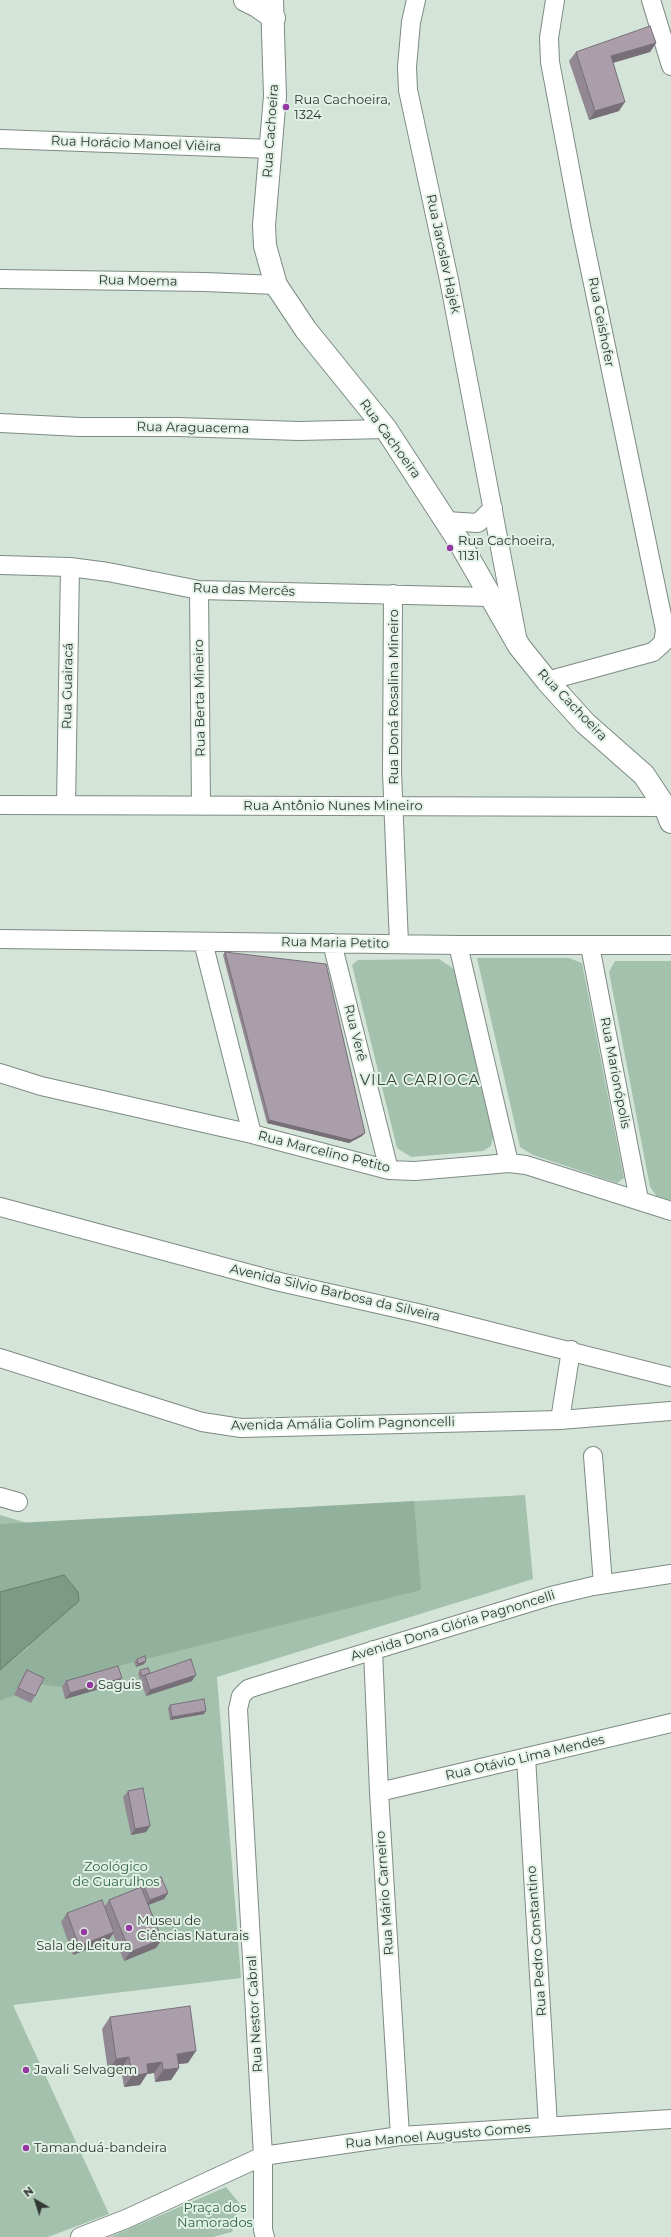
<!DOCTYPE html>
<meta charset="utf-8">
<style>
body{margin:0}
#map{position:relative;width:671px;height:2237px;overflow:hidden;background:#d4e4d9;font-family:Montserrat,sans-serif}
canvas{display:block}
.north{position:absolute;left:16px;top:2181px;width:40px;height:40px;-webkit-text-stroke:3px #e2f1e6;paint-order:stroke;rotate:321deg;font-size:11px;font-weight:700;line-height:16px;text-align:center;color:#313733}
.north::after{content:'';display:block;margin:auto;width:14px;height:18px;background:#313733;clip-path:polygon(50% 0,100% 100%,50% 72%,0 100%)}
</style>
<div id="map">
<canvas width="671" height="2237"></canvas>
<div class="north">N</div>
</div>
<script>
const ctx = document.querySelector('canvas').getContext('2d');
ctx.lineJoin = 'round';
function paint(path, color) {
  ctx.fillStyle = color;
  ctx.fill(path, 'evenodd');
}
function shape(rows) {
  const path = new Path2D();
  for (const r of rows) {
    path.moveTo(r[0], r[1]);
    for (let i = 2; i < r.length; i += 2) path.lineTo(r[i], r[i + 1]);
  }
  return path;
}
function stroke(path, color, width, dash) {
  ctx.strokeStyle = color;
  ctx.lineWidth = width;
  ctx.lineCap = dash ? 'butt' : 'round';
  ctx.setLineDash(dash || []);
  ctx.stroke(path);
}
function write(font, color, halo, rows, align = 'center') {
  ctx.font = font + ' Montserrat,sans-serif';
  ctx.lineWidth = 4;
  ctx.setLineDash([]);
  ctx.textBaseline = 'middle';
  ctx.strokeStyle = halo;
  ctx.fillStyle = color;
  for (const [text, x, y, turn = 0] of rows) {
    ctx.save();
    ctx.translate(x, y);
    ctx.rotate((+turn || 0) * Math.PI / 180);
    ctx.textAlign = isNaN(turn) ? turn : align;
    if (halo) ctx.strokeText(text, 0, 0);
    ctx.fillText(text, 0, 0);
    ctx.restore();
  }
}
paint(shape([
 [477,958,569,958,582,963,624,1178,617,1183,533,1155,520,1147],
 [439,959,454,969,493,1136,491,1146,483,1151,411,1157,397,1148,352,965,358,960],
 [615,961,671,961,671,1202,658,1198,650,1187,609,972],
 [525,1495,533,1579,217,1677,241,1978,13,2005,109,2214,48,2237,0,2237,0,1515,27,1523],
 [226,2187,240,2204,232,2232,213,2237,110,2237]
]), '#a4c1ad');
paint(shape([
 [414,1501,421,1590,114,1667,114,1672,62,1687,40,1684,23,1676,14,1695,0,1701,0,1670,29,1647,64,1575,0,1592,0,1524]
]), '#92b19d');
const water = shape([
 [64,1575,78,1592,79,1601,0,1670,0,1592,64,1575]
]);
paint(water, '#7c9a86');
stroke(water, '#667c6d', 1);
const minor = shape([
 [416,0,411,22,407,67,408,90,449,280,517,637],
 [651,0,671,66],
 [0,139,271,149],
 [0,279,205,282,276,285],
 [0,423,80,427,178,427,299,431,386,429],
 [446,521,478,523,493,508],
 [0,565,70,567,108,572,199,590,490,597],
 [199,590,201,806],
 [393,594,392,772,399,944],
 [547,681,653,652,663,643,665,630,581,226,550,62,549,38,555,0],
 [0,805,665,807],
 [66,805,70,567],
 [0,939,458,945,671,945],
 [203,942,252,1134],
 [332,943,389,1170],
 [458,945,509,1163],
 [590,946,639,1200],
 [0,1073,41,1086,252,1134,389,1170,415,1171,509,1163,526,1165,671,1211],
 [0,1207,280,1282,422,1314,671,1377],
 [0,1358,202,1422,241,1428,560,1420,671,1411],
 [560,1420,571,1350],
 [593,1456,603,1584],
 [0,1497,18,1502],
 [373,1650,379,1792,400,2136],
 [526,1757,548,2126],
 [379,1792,671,1723],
 [80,2237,126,2219,263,2156,400,2136,671,2119],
 [265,2237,263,2230,263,2156,238,1709,241,1696,248,1689,257,1686,551,1596,593,1586,671,1574]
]);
const major = shape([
 [245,0,257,6,274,18],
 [272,0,275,96,264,225,265,246,276,285,306,330,386,429,460,543,519,646,547,681,585,723,644,775,665,807,671,822]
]);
stroke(minor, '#7d8b82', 20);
stroke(major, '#7d8b82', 24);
stroke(minor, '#fff', 18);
stroke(major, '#fff', 22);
paint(shape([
 [656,43,650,52,613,63,619,111,589,120,569,61,576,52],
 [225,952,362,1136,349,1143,267,1123,223,955],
 [137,1659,146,1661,144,1664,136,1667,134,1662],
 [27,1670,35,1696,31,1703,14,1695,23,1676],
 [140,1670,150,1673,192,1681,146,1696,141,1681,142,1679,140,1679,138,1674],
 [66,1681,117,1684,65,1699,62,1687],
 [170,1705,204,1714,170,1720,168,1708],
 [128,1791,150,1826,146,1832,131,1835,123,1797],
 [143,1884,168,1893,164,1899,148,1905,162,1939,156,1948,124,1961,113,1934,108,1941,73,1955,61,1922,67,1913,104,1907,109,1900,141,1887],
 [110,2017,188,2063,179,2064,179,2068,171,2080,155,2082,154,2073,147,2074,140,2085,124,2087,121,2069,108,2071,102,2029]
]), '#928893');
paint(shape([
 [656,43,650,52,605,65,611,56],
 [625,102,619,111,589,120,595,111],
 [269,1120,365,1133,362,1136,349,1143,267,1123],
 [146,1661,144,1664,136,1667,138,1664],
 [196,1675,192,1681,146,1696,150,1690],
 [122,1678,117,1684,65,1699,70,1693],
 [206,1711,204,1714,170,1720,172,1717],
 [150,1826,146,1832,131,1835,135,1829],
 [168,1893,164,1899,146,1906,150,1900],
 [114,1932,108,1941,73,1955,79,1946],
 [162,1939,156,1948,124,1961,130,1952],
 [196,2051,188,2063,169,2065,177,2054],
 [129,2057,121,2069,108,2071,116,2059],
 [162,2062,154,2073,147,2074,140,2085,124,2087,132,2076,147,2064],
 [179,2068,171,2080,155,2082,163,2070]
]), '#776f78');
const building = shape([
 [650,26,656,43,611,56,625,102,595,111,576,52,650,26],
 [225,952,326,964,365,1133,351,1140,269,1120,225,952],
 [145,1656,146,1661,138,1664,137,1659,145,1656],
 [191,1659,196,1675,150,1690,145,1675,191,1659],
 [118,1666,122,1678,70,1693,66,1681,118,1666],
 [148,1668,150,1673,142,1676,140,1670,148,1668],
 [27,1670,44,1678,35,1696,18,1688,27,1670],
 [204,1699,206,1711,172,1717,170,1705,204,1699],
 [143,1788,150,1826,135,1829,128,1791,143,1788],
 [161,1877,168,1893,150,1900,143,1884,161,1877],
 [141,1887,162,1939,130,1952,109,1900,141,1887],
 [102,1900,114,1932,79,1946,67,1913,102,1900],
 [190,2006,196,2051,177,2054,179,2068,163,2070,162,2062,147,2064,148,2073,132,2076,129,2057,116,2059,110,2017,190,2006]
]);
paint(building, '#aa9eab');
stroke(building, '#776f78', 1);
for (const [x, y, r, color] of [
 [286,107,4,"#9638a2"],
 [450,548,4,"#9638a2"],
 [90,1685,4,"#9638a2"],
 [129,1928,4,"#9638a2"],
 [84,1932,4,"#9638a2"],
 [26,2070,4,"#9638a2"],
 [26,2148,4,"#9638a2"]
]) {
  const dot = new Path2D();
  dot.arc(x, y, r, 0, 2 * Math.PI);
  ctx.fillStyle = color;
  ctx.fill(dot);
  stroke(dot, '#e2f1e6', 1.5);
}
write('13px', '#313733', '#e2f1e6', [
 ["Rua Cachoeira,",294,100],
 ["1324",294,115],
 ["Rua Cachoeira,",458,541],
 ["1131",458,556],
 ["Saguis",98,1685],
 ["Museu de",137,1921],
 ["Ciências Naturais",137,1936],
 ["Sala de Leitura",84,1946,"center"],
 ["Javali Selvagem",34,2070],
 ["Tamanduá-bandeira",34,2148]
], 'left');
write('13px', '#313733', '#e2f1e6', [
 ["Rua Cachoeira",271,131,-86],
 ["Rua Horácio Manoel Viêira",136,144,2],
 ["Rua Jaroslav Hajek",443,254,78],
 ["Rua Moema",138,281,1],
 ["Rua Geishofer",601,322,79],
 ["Rua Araguacema",193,428,1],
 ["Rua Cachoeira",390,439,54],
 ["Rua das Mercês",244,590,2],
 ["Rua Guairacá",68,686,-89],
 ["Rua Doná Rosalina Mineiro",394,697,-90],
 ["Rua Berta Mineiro",200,698,-91],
 ["Rua Cachoeira",572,705,46],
 ["Rua Antônio Nunes Mineiro",333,806],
 ["Rua Maria Petito",335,943,1],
 ["Rua Verê",355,1033,76],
 ["Rua Marionópolis",615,1073,79],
 ["Rua Marcelino Petito",324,1152,14],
 ["Avenida Silvio Barbosa da Silveira",335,1293,13],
 ["Avenida Amália Golim Pagnoncelli",343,1424,-1],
 ["Avenida Dona Glória Pagnoncelli",453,1626,-17],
 ["Rua Otávio Lima Mendes",525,1758,-13],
 ["Rua Mário Carneiro",385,1893,-94],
 ["Rua Pedro Constantino",537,1941,-94],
 ["Rua Nestor Cabral",255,2014,-93],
 ["Rua Manoel Augusto Gomes",438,2136,-5]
]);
write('13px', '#316446', '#e2f1e6', [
 ["Zoológico",116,1867],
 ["de Guarulhos",116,1882],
 ["Praça dos",215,2208],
 ["Namorados",215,2223]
]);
ctx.letterSpacing = '1px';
write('15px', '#39463d', '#e2f1e6', [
 ["VILA CARIOCA",420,1081]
]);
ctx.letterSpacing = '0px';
</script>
